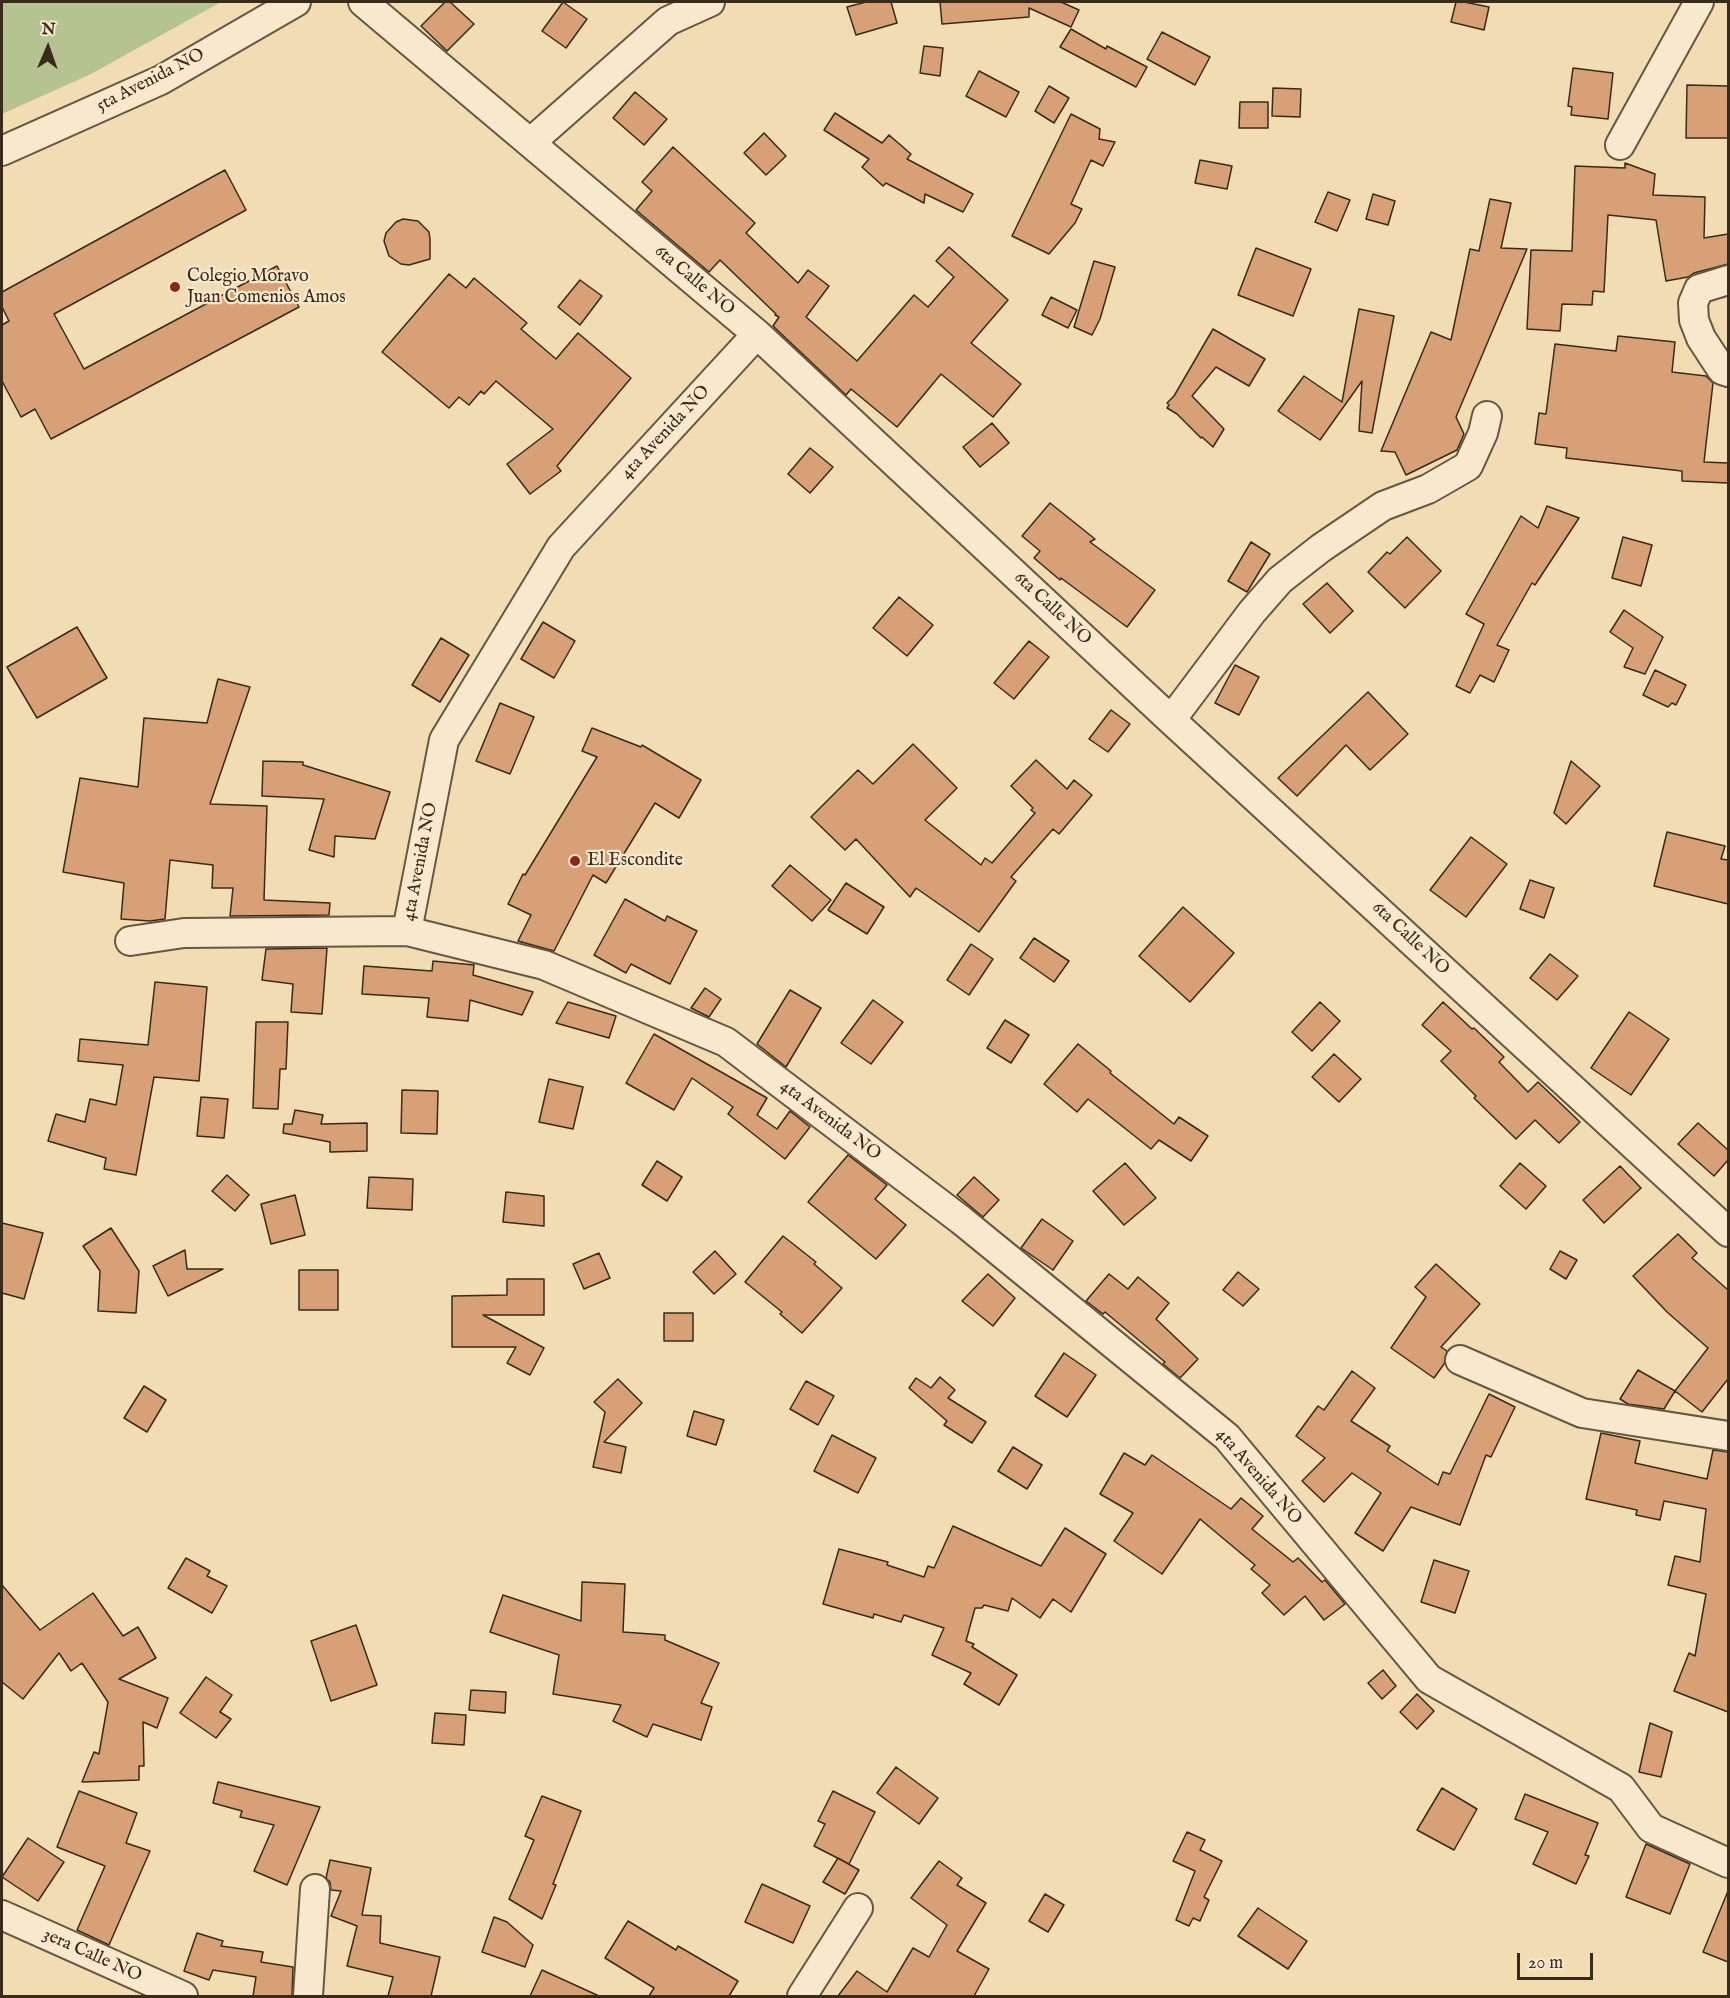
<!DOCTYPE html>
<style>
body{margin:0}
#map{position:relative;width:1730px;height:1998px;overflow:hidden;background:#f2dcb4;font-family:"IM FELL English",serif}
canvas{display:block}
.frame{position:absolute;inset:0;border:3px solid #382b1a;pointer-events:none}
.north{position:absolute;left:18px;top:18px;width:60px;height:60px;-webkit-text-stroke:4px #f7e8ce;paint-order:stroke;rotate:2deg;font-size:16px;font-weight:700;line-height:24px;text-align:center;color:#382b1a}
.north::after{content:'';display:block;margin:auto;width:21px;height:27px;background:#382b1a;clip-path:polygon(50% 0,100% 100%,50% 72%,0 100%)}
.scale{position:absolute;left:1517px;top:1953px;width:76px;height:27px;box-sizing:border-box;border:3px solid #382b1a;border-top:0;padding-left:8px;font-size:18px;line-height:21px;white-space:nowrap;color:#382b1a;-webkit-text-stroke:4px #f7e8ce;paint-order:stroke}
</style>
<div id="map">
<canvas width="1730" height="1998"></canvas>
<div class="frame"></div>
<div class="north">N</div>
<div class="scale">20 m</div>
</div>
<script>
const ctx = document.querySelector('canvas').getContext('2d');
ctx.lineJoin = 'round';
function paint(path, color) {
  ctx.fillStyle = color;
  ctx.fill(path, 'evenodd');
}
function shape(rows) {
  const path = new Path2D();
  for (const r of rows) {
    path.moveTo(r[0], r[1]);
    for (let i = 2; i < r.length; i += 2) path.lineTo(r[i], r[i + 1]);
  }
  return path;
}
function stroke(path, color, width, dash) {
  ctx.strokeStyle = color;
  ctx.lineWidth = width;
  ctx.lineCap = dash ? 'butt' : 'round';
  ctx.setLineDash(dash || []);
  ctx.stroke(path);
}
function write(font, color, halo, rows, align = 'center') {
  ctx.font = font + ' "IM FELL English",serif';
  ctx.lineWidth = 4.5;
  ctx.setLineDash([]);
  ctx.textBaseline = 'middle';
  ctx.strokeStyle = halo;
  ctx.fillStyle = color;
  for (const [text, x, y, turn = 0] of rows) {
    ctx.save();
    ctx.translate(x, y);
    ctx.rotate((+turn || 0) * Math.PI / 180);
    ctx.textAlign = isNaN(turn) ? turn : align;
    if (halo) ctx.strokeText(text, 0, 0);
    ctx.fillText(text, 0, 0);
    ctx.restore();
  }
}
paint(shape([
 [2,2,221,2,91,74,2,114]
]), '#b5c291');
const building = shape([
 [445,2,450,2,474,24,447,51,421,26,445,2],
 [563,2,587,19,566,48,542,31,563,2],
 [866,2,891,2,897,23,856,35,847,7,866,2],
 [940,2,1061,2,1079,10,1071,27,1029,8,1029,17,942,24,940,2],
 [1456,2,1464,2,1489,7,1484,30,1451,22,1456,2],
 [1071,29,1106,49,1107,46,1147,67,1136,87,1060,47,1071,29],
 [1162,32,1210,57,1195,85,1147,59,1162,32],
 [924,46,943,48,940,76,920,73,924,46],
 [1573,68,1613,73,1608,119,1571,115,1572,107,1568,106,1573,68],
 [979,71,1019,92,1006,117,966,96,979,71],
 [1687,85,1728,86,1728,138,1686,138,1687,85],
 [1049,86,1069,98,1054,123,1035,111,1049,86],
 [1273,88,1301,89,1300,117,1272,116,1273,88],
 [635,92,667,119,644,145,613,118,635,92],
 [1240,102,1268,102,1268,128,1239,128,1240,102],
 [835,113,882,143,889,135,911,154,907,159,973,194,963,212,925,194,924,203,886,183,883,186,862,167,869,159,824,130,835,113],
 [1071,114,1100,129,1099,139,1115,142,1103,166,1091,160,1071,204,1082,209,1075,223,1049,254,1012,236,1071,114],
 [764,133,786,156,766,175,744,153,764,133],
 [673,147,755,223,746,233,798,283,808,270,829,286,806,317,857,361,914,295,928,307,954,277,936,261,949,247,1008,300,971,343,1021,384,993,417,941,374,897,427,851,389,846,395,773,326,779,317,775,315,776,314,720,260,709,272,636,210,652,191,642,182,673,147],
 [1200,160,1232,166,1227,189,1195,183,1200,160],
 [1625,163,1655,174,1653,195,1705,197,1704,238,1728,234,1728,264,1694,273,1688,277,1666,281,1656,220,1608,215,1604,292,1593,291,1592,305,1562,304,1560,331,1527,329,1531,250,1572,251,1575,166,1625,168,1625,163],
 [225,170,246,210,54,314,84,369,277,266,299,307,51,439,35,409,21,417,2,381,2,325,9,321,2,307,2,292,225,170],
 [1328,192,1350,200,1337,231,1315,222,1328,192],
 [1373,194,1395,201,1388,225,1366,219,1373,194],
 [1490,199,1511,203,1501,248,1527,249,1456,417,1464,434,1457,450,1406,475,1395,452,1381,451,1431,332,1451,340,1470,249,1479,251,1490,199],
 [403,219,418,221,429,232,430,239,430,259,409,265,401,264,389,256,384,241,386,233,396,222,403,219],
 [1256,248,1311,269,1293,316,1238,295,1256,248],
 [1094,261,1115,267,1100,319,1092,335,1074,327,1094,261],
 [449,274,466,288,474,278,527,323,521,329,556,359,578,333,631,378,557,466,561,471,530,494,507,464,553,429,496,381,484,394,481,391,469,405,459,397,449,408,382,352,449,274],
 [580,280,602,296,580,325,558,307,580,280],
 [1051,297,1077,310,1068,328,1042,315,1051,297],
 [1359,309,1394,316,1372,433,1359,431,1362,381,1320,440,1278,411,1304,376,1342,402,1359,309],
 [1213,329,1265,359,1249,386,1216,367,1192,396,1224,429,1213,447,1202,437,1201,438,1177,414,1167,408,1169,405,1167,403,1174,396,1213,329],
 [1618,336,1675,342,1672,372,1706,376,1713,383,1704,462,1728,463,1728,483,1682,481,1682,471,1566,458,1567,448,1535,444,1539,413,1546,414,1555,344,1616,351,1618,336],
 [992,423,1009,443,980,467,963,447,992,423],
 [810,448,833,467,810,493,788,474,810,448],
 [1050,503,1095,539,1090,542,1155,590,1127,627,1061,578,1060,580,1034,558,1040,551,1022,536,1050,503],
 [1547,506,1579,518,1535,585,1532,583,1497,645,1509,650,1494,682,1480,675,1470,693,1456,686,1484,624,1466,614,1521,516,1538,528,1547,506],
 [1407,537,1441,571,1405,608,1368,572,1387,552,1390,554,1407,537],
 [1623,537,1652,545,1641,586,1612,578,1623,537],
 [1251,542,1270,554,1247,592,1228,581,1251,542],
 [1327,583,1353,611,1330,633,1303,604,1327,583],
 [899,597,933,625,907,656,873,628,899,597],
 [1624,610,1663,637,1645,674,1624,667,1633,648,1610,632,1624,610],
 [543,622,575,641,554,678,521,659,543,622],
 [77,627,107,678,37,718,7,667,77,627],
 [441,638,469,655,440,702,412,685,441,638],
 [1029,641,1049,657,1014,699,994,683,1029,641],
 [1235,665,1259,677,1239,715,1215,703,1235,665],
 [1655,670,1686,685,1676,705,1672,703,1668,707,1643,695,1655,670],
 [218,679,250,687,210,804,267,806,264,900,330,903,329,915,230,916,233,888,212,888,213,865,170,860,165,919,150,921,121,919,124,883,63,872,80,778,138,787,144,718,207,723,218,679],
 [1368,692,1408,734,1370,770,1346,745,1297,796,1278,778,1368,692],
 [500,703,534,717,510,774,476,761,500,703],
 [1111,710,1130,724,1108,752,1089,739,1111,710],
 [592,728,641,747,642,745,701,780,679,818,655,803,606,883,593,875,554,951,518,941,531,915,508,904,523,874,525,875,597,757,582,751,592,728],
 [913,744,957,788,925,820,981,865,985,858,992,863,1035,813,1031,810,1033,808,1011,786,1036,760,1067,789,1074,780,1092,795,1059,834,1053,829,1011,877,1016,881,979,932,916,888,910,897,856,839,845,850,811,817,858,770,873,784,913,744],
 [263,761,303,762,303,765,390,792,375,839,335,836,334,857,309,850,324,799,262,796,263,761],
 [1571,761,1600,786,1566,824,1554,813,1571,761],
 [1667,832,1725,846,1721,859,1728,860,1728,904,1654,886,1667,832],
 [1471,837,1507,864,1466,917,1430,890,1471,837],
 [790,865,831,900,812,921,772,886,790,865],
 [1530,880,1554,888,1544,918,1520,909,1530,880],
 [846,883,884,907,867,934,828,910,846,883],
 [625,899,665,921,667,916,697,931,670,984,631,964,626,973,594,955,625,899],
 [1183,907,1234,953,1190,1002,1139,956,1183,907],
 [1034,938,1069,961,1054,982,1020,958,1034,938],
 [971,944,993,959,969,995,947,980,971,944],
 [327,948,322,1014,291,1012,293,984,262,980,266,949,327,948],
 [1550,954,1578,976,1557,1000,1530,978,1550,954],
 [433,961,474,965,473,975,533,992,522,1015,470,1000,468,1021,427,1017,429,998,362,994,364,966,432,971,433,961],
 [155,982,207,987,199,1081,154,1077,136,1175,104,1169,106,1158,48,1141,56,1114,85,1122,90,1099,116,1105,123,1065,78,1061,80,1039,148,1045,155,982],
 [705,988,721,999,709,1017,691,1008,705,988],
 [790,990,821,1008,786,1067,757,1044,790,990],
 [873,1000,903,1022,871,1064,841,1043,873,1000],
 [568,1002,616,1016,609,1038,556,1023,568,1002],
 [1320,1002,1340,1021,1312,1051,1292,1032,1320,1002],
 [1443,1002,1472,1029,1474,1028,1504,1057,1499,1062,1528,1092,1538,1082,1580,1122,1559,1143,1535,1120,1516,1139,1474,1098,1476,1096,1441,1061,1451,1051,1422,1025,1443,1002],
 [1629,1012,1669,1039,1631,1095,1591,1068,1629,1012],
 [1005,1020,1029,1035,1011,1063,987,1048,1005,1020],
 [256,1022,288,1022,286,1069,280,1069,278,1109,253,1108,256,1022],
 [654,1034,767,1098,757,1115,777,1129,790,1111,810,1127,785,1159,728,1114,733,1107,692,1078,674,1110,626,1083,654,1034],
 [1078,1044,1111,1071,1110,1073,1174,1124,1179,1117,1208,1136,1191,1161,1159,1140,1151,1149,1088,1099,1077,1112,1044,1084,1078,1044],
 [1334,1054,1361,1079,1339,1102,1312,1077,1334,1054],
 [549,1079,583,1087,573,1129,539,1122,549,1079],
 [402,1090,438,1091,437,1134,401,1133,402,1090],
 [201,1097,228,1099,224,1138,197,1136,201,1097],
 [295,1110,323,1115,321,1124,367,1123,367,1151,330,1152,330,1142,283,1133,284,1124,292,1124,295,1110],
 [1698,1123,1728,1150,1728,1160,1714,1176,1678,1144,1698,1123],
 [848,1155,887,1185,875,1199,906,1225,876,1259,808,1202,848,1155],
 [657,1161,682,1177,667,1201,642,1185,657,1161],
 [1125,1163,1156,1198,1124,1225,1093,1191,1125,1163],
 [1520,1163,1546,1186,1526,1209,1500,1186,1520,1163],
 [1620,1166,1641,1188,1604,1223,1583,1200,1620,1166],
 [227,1175,249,1195,235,1211,212,1191,227,1175],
 [369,1177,413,1179,412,1210,367,1208,369,1177],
 [974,1177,999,1200,983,1217,957,1195,974,1177],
 [506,1192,544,1196,544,1226,503,1222,506,1192],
 [295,1195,305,1235,271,1244,261,1204,295,1195],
 [1042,1219,1073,1241,1053,1270,1021,1248,1042,1219],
 [2,1223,43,1233,24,1299,2,1293,2,1223],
 [111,1228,139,1271,136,1313,98,1311,100,1271,83,1246,111,1228],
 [1678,1234,1697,1253,1692,1258,1728,1290,1728,1379,1702,1412,1675,1391,1708,1348,1667,1312,1633,1276,1678,1234],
 [783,1236,816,1262,814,1264,842,1288,802,1333,780,1314,782,1312,745,1282,783,1236],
 [185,1250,187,1269,223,1269,168,1296,153,1266,185,1250],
 [715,1251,736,1274,714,1294,693,1272,715,1251],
 [1560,1251,1577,1260,1566,1279,1550,1269,1560,1251],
 [599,1253,610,1278,584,1289,573,1264,599,1253],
 [1436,1264,1480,1304,1441,1347,1447,1351,1444,1364,1434,1378,1391,1348,1426,1297,1415,1287,1436,1264],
 [299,1270,338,1270,338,1310,299,1310,299,1270],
 [1238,1272,1259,1289,1243,1306,1223,1290,1238,1272],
 [988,1274,1015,1298,993,1326,962,1301,988,1274],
 [1109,1274,1128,1289,1138,1277,1169,1303,1156,1319,1198,1359,1180,1378,1163,1364,1165,1362,1105,1312,1103,1314,1086,1301,1109,1274],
 [507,1279,544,1279,544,1315,483,1315,544,1348,530,1375,507,1363,516,1347,452,1347,452,1296,507,1295,507,1279],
 [664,1313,693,1313,693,1341,664,1341,664,1313],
 [1064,1353,1096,1375,1067,1417,1035,1396,1064,1353],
 [1638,1370,1675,1391,1664,1409,1628,1404,1620,1399,1638,1370],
 [1352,1371,1375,1388,1351,1421,1390,1446,1387,1451,1438,1485,1443,1472,1450,1474,1489,1394,1515,1407,1491,1457,1486,1455,1460,1525,1411,1507,1383,1551,1355,1533,1381,1493,1352,1473,1324,1502,1302,1481,1325,1458,1296,1436,1318,1406,1324,1410,1352,1371],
 [940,1377,955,1390,948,1398,986,1422,972,1443,944,1425,947,1421,909,1388,916,1378,931,1388,940,1377],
 [618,1379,642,1403,604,1442,626,1447,621,1473,593,1467,605,1412,594,1402,618,1379],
 [806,1381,834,1396,818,1425,790,1409,806,1381],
 [144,1386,166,1400,147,1432,124,1418,144,1386],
 [694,1411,724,1420,716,1445,687,1436,694,1411],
 [1601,1433,1640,1441,1635,1463,1707,1479,1713,1450,1728,1452,1728,1712,1674,1691,1689,1653,1695,1656,1706,1594,1668,1585,1675,1556,1700,1562,1706,1509,1664,1501,1660,1520,1636,1515,1637,1510,1586,1499,1601,1433],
 [832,1435,876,1458,858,1493,814,1471,832,1435],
 [1013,1447,1042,1465,1027,1489,998,1471,1013,1447],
 [1124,1453,1145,1465,1152,1455,1231,1509,1241,1498,1263,1516,1252,1529,1293,1562,1298,1558,1322,1582,1325,1580,1345,1604,1324,1620,1305,1596,1284,1615,1262,1593,1270,1585,1251,1569,1255,1565,1200,1519,1162,1574,1114,1541,1133,1513,1100,1494,1124,1453],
 [953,1526,1041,1566,1065,1528,1106,1554,1071,1612,1053,1599,1040,1618,1012,1598,1008,1611,984,1605,982,1608,975,1608,966,1641,974,1644,972,1647,1017,1675,999,1705,964,1684,971,1673,932,1655,944,1628,904,1615,901,1622,874,1614,873,1618,823,1604,839,1549,888,1562,887,1565,924,1577,928,1566,934,1568,953,1526],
 [186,1558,210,1571,207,1576,227,1586,212,1613,168,1588,186,1558],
 [1434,1560,1469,1571,1455,1613,1421,1602,1434,1560],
 [582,1582,625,1584,623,1632,665,1635,665,1640,719,1663,701,1703,712,1707,701,1740,653,1724,647,1737,613,1721,621,1705,553,1694,559,1655,490,1632,503,1595,581,1621,582,1582],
 [2,1585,40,1630,93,1593,123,1636,138,1627,156,1658,119,1679,168,1698,157,1728,143,1722,144,1766,139,1766,139,1780,82,1782,94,1752,99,1754,108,1702,82,1663,71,1671,59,1653,23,1699,2,1682,2,1585],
 [356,1625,377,1685,331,1701,311,1641,356,1625],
 [1383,1670,1396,1686,1382,1699,1368,1683,1383,1670],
 [206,1677,232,1695,220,1712,231,1719,216,1738,180,1713,206,1677],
 [471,1690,506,1692,505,1713,469,1710,471,1690],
 [1417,1694,1434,1711,1417,1729,1400,1712,1417,1694],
 [435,1713,466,1715,464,1745,432,1743,435,1713],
 [1650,1723,1672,1732,1661,1777,1639,1772,1650,1723],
 [896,1767,938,1798,919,1824,877,1793,896,1767],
 [218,1782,320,1807,287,1885,254,1871,274,1825,240,1817,242,1811,213,1803,218,1782],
 [1442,1788,1477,1809,1454,1850,1417,1830,1442,1788],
 [79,1791,137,1813,126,1843,150,1851,109,1945,77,1930,105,1866,57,1847,79,1791],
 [833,1791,875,1812,849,1864,814,1846,825,1824,818,1821,833,1791],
 [1525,1794,1598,1823,1585,1855,1589,1856,1576,1884,1533,1864,1548,1832,1515,1819,1525,1794],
 [542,1796,581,1811,553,1884,556,1885,542,1919,509,1899,534,1840,525,1836,542,1796],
 [1187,1832,1205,1840,1200,1850,1222,1861,1204,1897,1209,1900,1200,1921,1193,1918,1189,1926,1176,1920,1195,1871,1173,1861,1187,1832],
 [28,1838,64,1862,38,1901,2,1877,28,1838],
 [1646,1844,1690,1864,1670,1914,1626,1897,1646,1844],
 [838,1858,859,1870,845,1894,823,1882,838,1858],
 [330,1860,371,1868,362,1915,381,1916,380,1943,440,1957,431,1996,388,1996,393,1977,347,1966,357,1926,331,1916,341,1891,331,1890,330,1882,326,1878,330,1860],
 [939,1861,962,1878,957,1885,986,1903,957,1951,989,1969,974,1996,838,1996,857,1971,887,1992,913,1948,929,1957,947,1925,911,1898,939,1861],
 [762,1884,810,1906,793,1943,745,1922,762,1884],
 [1728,1891,1728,1962,1703,1952,1728,1891],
 [1045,1894,1064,1905,1048,1932,1029,1921,1045,1894],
 [1258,1908,1307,1941,1288,1969,1238,1936,1258,1908],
 [494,1917,507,1922,533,1945,525,1967,482,1952,494,1917],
 [628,1921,676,1950,678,1946,738,1981,729,1996,649,1996,654,1988,605,1958,628,1921],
 [197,1933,223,1941,221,1946,263,1952,261,1962,293,1967,292,1996,253,1996,256,1977,213,1970,209,1980,184,1971,197,1933],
 [542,1970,599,1996,530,1996,542,1970]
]);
paint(building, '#d8a077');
stroke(building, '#382b1a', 1.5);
const minor = shape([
 [363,2,757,334,1171,720,1728,1232],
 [531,142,668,21,710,2],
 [1620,145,1699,2],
 [2,151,161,80,296,2],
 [1728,280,1699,289,1693,303,1694,320,1701,338,1722,370,1728,372],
 [757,334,561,547,444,740,407,931,544,965,726,1042,961,1220,1227,1437,1429,1679,1621,1788,1651,1828,1728,1863],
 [1171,720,1252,612,1280,580,1321,548,1383,506,1428,489,1468,466,1483,433,1487,416],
 [130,941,184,933,407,931],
 [1460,1360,1582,1413,1728,1436],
 [2,1915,183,1996],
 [308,1996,315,1889],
 [802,1996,858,1908]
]);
stroke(minor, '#665740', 32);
stroke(minor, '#f7e8ce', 28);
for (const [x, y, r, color] of [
 [175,287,6,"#8f2418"],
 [575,861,6,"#8f2418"]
]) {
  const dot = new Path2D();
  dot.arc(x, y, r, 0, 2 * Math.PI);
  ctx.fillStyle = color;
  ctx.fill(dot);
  stroke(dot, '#f7e8ce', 2);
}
write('18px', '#382b1a', '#f7e8ce', [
 ["5ta Avenida NO",151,81,-27],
 ["6ta Calle NO",694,281,40],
 ["4ta Avenida NO",666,433,-47],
 ["6ta Calle NO",1052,609,43],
 ["4ta Avenida NO",421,862,-79],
 ["6ta Calle NO",1410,939,43],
 ["4ta Avenida NO",830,1121,37],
 ["4ta Avenida NO",1258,1477,49],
 ["3era Calle NO",92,1956,24]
]);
write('18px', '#382b1a', '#f7e8ce', [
 ["Colegio Moravo",187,277],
 ["Juan Comenios Amos",187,298],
 ["El Escondite",587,861]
], 'left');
</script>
